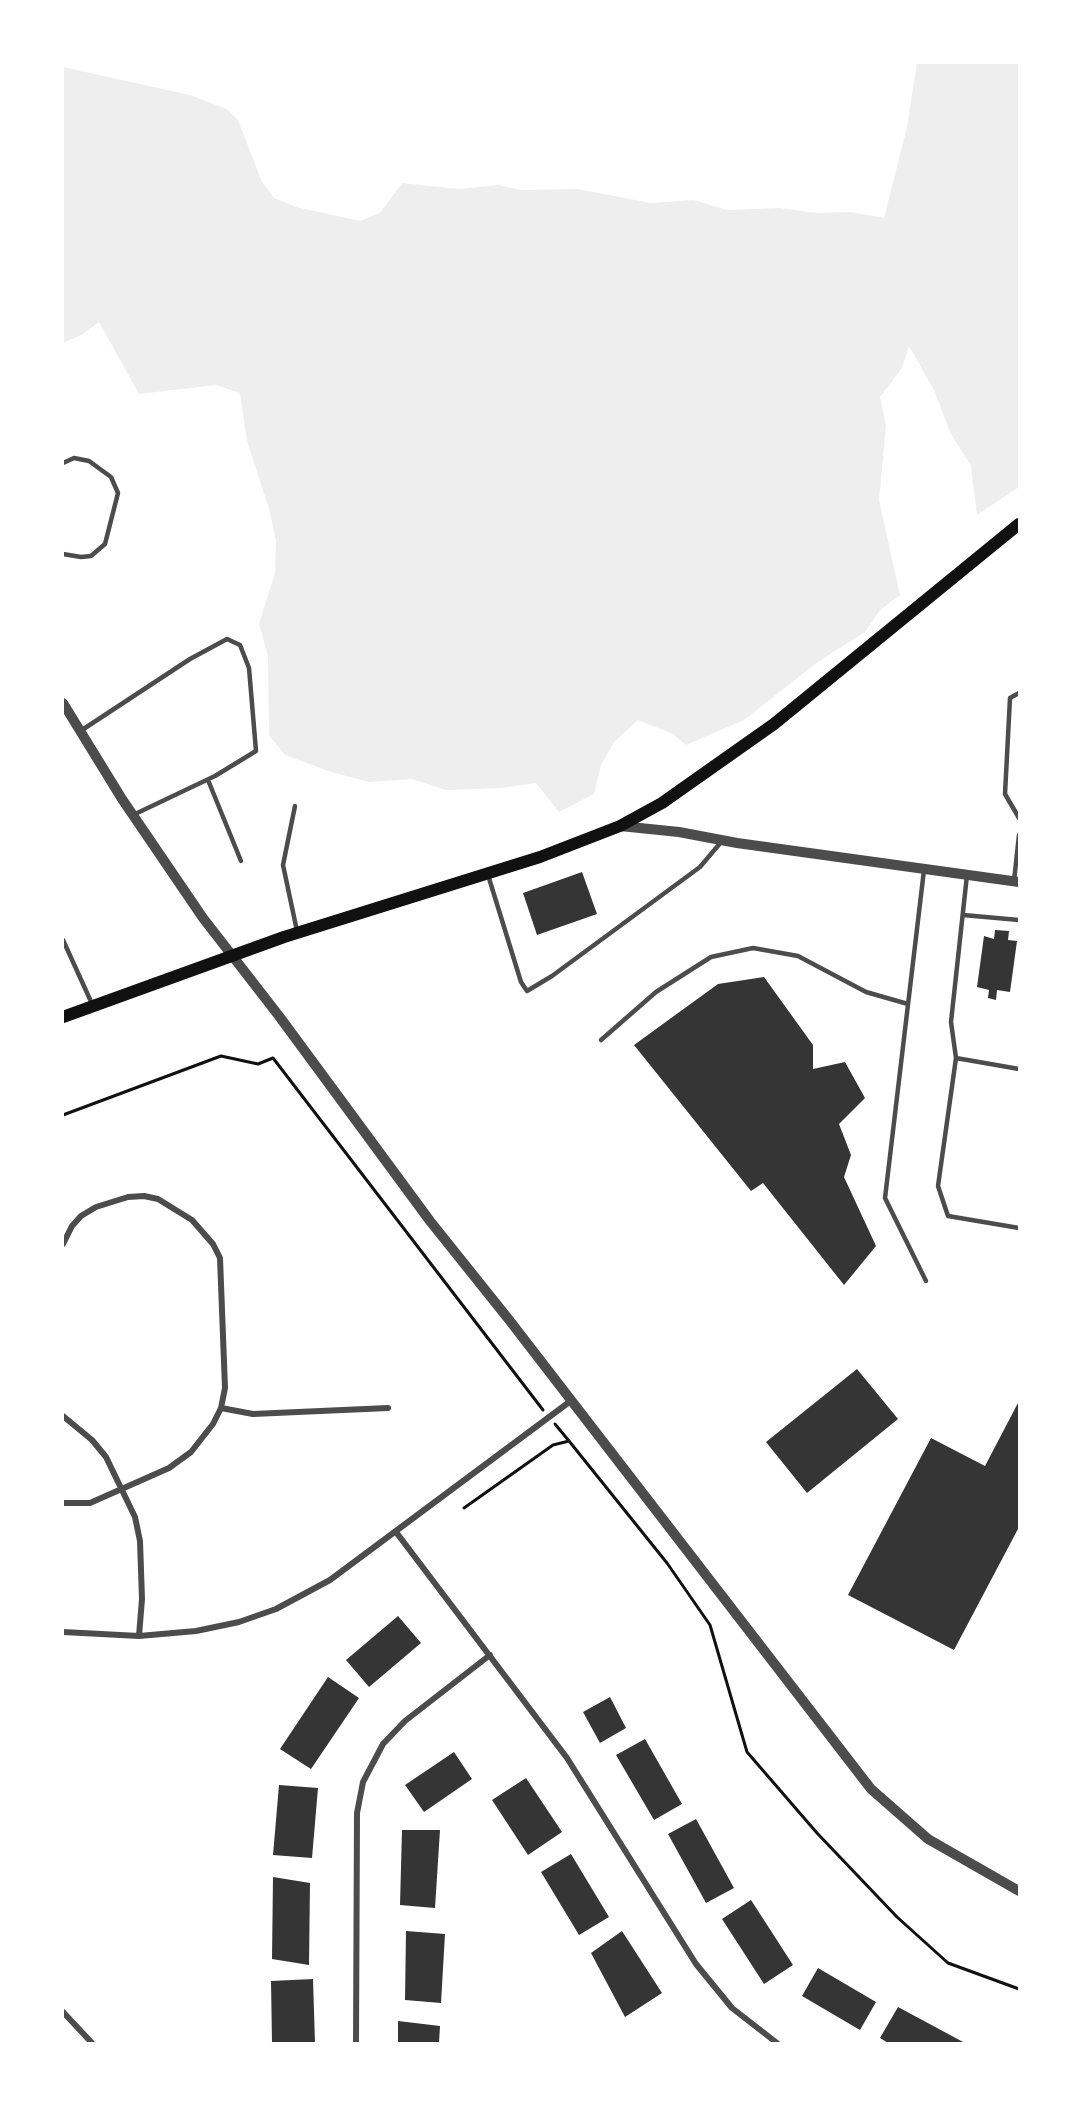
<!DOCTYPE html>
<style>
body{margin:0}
#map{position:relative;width:1082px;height:2106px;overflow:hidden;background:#fff;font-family:Mulish,sans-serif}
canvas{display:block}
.frame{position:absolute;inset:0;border:64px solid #fff;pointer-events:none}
</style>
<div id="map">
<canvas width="1082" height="2106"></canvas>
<div class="frame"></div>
</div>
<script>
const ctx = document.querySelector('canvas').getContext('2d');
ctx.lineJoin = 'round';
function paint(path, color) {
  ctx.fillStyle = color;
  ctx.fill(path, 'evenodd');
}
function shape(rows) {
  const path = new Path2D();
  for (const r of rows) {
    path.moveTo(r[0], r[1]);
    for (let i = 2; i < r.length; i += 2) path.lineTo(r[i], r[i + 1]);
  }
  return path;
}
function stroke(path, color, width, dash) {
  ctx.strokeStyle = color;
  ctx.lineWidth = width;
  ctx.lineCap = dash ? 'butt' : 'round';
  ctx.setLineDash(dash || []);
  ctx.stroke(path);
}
paint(shape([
 [917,63,1019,63,1019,487,977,515,971,466,950,432,934,390,909,346,902,368,880,397,886,426,879,500,900,595,880,610,865,632,819,661,744,720,686,745,673,734,638,720,614,742,601,765,594,794,559,812,536,783,500,788,446,790,412,779,369,782,331,772,285,755,269,735,268,656,259,624,275,573,276,541,270,512,247,441,240,393,216,385,139,394,99,322,83,334,63,343,63,67,190,95,227,109,238,120,262,182,274,198,296,207,360,221,380,213,402,183,459,189,499,185,520,190,577,189,651,203,694,200,727,210,780,208,817,213,852,212,884,218,907,127]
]), '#eee');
paint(shape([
 [582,872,597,914,537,935,523,893],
 [995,930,1009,931,1008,940,1017,941,1010,992,997,990,996,1000,988,998,989,990,977,987,984,936,994,939],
 [764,977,813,1045,813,1069,845,1062,865,1098,839,1124,851,1155,844,1177,876,1246,844,1285,763,1183,751,1191,634,1045,718,984],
 [857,1369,898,1419,807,1493,766,1442],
 [1019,1401,1019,1527,954,1650,848,1595,931,1438,985,1466],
 [398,1616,421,1643,369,1687,346,1660],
 [328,1677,359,1698,311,1769,280,1749],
 [610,1697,626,1728,600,1743,583,1712],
 [645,1739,682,1804,654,1820,616,1755],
 [454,1752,472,1779,424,1812,405,1785],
 [526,1778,562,1832,528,1855,492,1800],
 [279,1785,318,1788,312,1858,273,1855],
 [696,1819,734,1888,706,1903,668,1834],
 [402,1830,440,1830,435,1908,400,1905],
 [571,1854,609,1917,579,1935,541,1872],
 [273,1877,310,1883,309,1965,272,1959],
 [751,1900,793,1965,764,1984,722,1919],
 [406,1931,445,1934,441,2003,405,2000],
 [622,1931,662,1993,625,2017,591,1953],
 [818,1968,876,2002,860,2030,802,1996],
 [313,1979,315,2043,272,2043,271,1981],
 [898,2007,965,2043,888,2043,880,2038],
 [398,2021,440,2026,439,2043,398,2043]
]), '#353535');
stroke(shape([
 [63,1115,221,1056,258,1064,273,1058,543,1410],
 [569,1441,667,1563,710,1625,747,1752,817,1833,897,1917,948,1963,1019,1989],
 [464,1508,553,1445,569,1441,555,1424]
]), '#111', 3);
stroke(shape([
 [63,463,74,458,89,461,111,477,118,493,105,544,91,556,81,557,63,554],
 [1019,693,1010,698,1005,794,1019,818],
 [82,730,190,659,227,639,240,645,249,668,256,751,215,776,133,815],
 [208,780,241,861],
 [295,806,283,865,297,931],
 [924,870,885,1198,926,1281],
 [488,875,521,982,527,991,552,976,700,867,722,841],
 [1014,881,1019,835],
 [963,915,1019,920],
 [63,940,93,1006],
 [601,1040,656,992,711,957,753,948,798,956,866,992,908,1004],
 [956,1058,951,1022,967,875],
 [1019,1069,956,1058,938,1186,948,1216,1019,1228]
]), '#4c4c4c', 4.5);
stroke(shape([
 [63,1244,72,1226,81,1216,96,1207,128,1197,144,1196,158,1199,192,1220,213,1244,220,1258,225,1388,221,1408,213,1424,191,1452,169,1468,90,1503,63,1503],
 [221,1408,253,1414,388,1408],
 [63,1416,92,1440,106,1457,135,1517,140,1541,142,1599,139,1636],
 [396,1532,567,1758,696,1964,732,2008,777,2043],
 [63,1632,139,1636,196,1631,239,1622,276,1609,330,1580,572,1400],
 [63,2012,92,2043],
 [356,2043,357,1813,363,1782,383,1744,405,1721,490,1655]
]), '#4c4c4c', 6);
stroke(shape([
 [63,703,122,799,203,918,279,1016,430,1221,510,1321,871,1789,928,1839,1019,1891],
 [620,826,679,832,737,843,1019,882]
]), '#4c4c4c', 10);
stroke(shape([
 [63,1017,284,937,540,857,620,826,662,803,774,724,1019,524]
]), '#111', 12);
</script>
